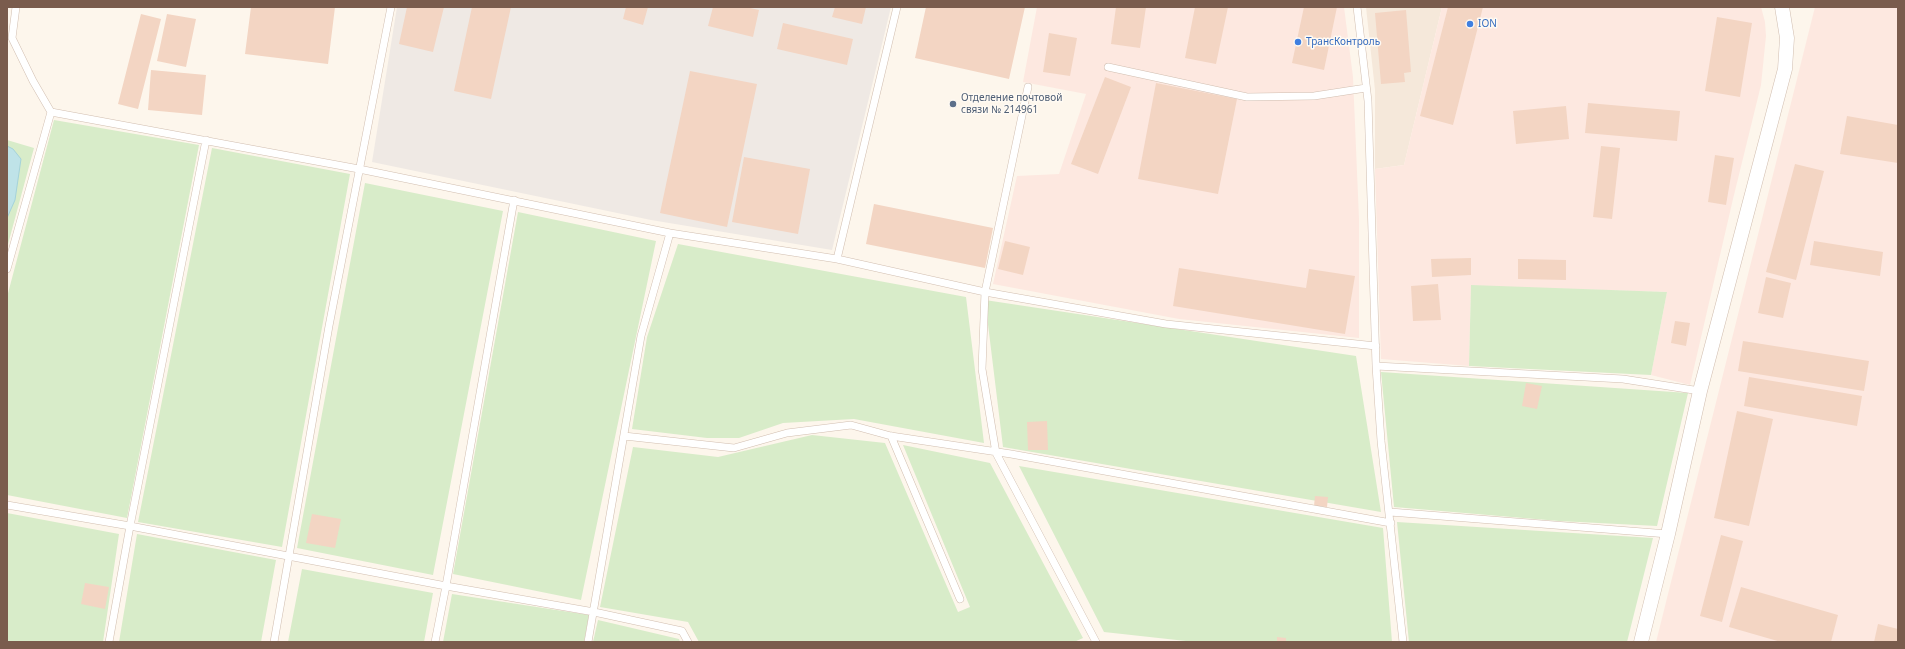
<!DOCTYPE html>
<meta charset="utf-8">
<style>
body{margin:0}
#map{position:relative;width:1905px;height:649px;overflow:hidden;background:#fdf6ec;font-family:"Noto Sans",sans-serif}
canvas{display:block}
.frame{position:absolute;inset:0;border:8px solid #7a5c4d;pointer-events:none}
</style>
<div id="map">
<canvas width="1905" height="649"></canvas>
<div class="frame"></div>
</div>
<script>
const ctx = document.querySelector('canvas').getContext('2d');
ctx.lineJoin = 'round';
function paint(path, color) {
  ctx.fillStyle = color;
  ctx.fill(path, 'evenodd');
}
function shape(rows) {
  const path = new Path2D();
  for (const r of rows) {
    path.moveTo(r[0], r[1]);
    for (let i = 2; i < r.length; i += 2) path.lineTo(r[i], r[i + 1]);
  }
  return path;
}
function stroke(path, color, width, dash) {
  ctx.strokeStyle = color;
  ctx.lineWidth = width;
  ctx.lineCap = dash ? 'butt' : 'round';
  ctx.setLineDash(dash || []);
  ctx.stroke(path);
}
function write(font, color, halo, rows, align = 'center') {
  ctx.font = font + ' "Noto Sans",sans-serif';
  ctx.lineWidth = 3;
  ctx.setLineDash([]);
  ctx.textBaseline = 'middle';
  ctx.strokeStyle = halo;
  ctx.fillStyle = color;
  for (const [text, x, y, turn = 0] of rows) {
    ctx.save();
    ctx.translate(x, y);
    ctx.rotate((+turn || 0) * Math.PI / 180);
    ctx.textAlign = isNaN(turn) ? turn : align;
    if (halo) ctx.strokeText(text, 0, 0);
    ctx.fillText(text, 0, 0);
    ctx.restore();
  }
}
paint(shape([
 [1366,7,1442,7,1404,165,1375,169,1375,90]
]), '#f5e8da');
paint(shape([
 [1037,7,1344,7,1353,77,1359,219,1359,338,1179,319,993,284,1017,176,1059,174,1086,94,1023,82],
 [1442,7,1761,7,1765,22,1766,36,1761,85,1733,199,1690,385,1651,375,1667,292,1471,286,1469,366,1381,359,1375,169,1404,165],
 [1815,7,1898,7,1898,642,1656,642]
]), '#fde8e0');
paint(shape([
 [397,7,891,7,832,250,651,220,372,162]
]), '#efe9e4');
paint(shape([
 [54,120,199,145,127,518,7,495,7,297],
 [7,140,34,148,7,248],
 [212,148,350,174,282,547,138,522],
 [365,183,503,211,433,575,297,548],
 [518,212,656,241,581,600,453,574],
 [678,244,966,297,984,443,854,419,783,423,739,438,707,438,632,429,647,337],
 [1471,285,1667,292,1651,375,1469,366],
 [985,300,1356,356,1381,512,1003,447],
 [1381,372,1688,393,1657,526,1559,521,1394,507],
 [812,435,885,443,958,612,970,607,903,445,990,463,1083,638,1074,642,699,642,688,622,600,607,633,447,718,457],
 [1019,466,1383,528,1392,642,1195,642,1104,632],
 [7,513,119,534,103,642,7,642],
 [1397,522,1653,538,1627,642,1409,642],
 [137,534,276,560,261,642,119,642],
 [302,569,433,593,424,642,288,642],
 [452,594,589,615,584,642,443,642],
 [598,620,679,639,680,642,593,642]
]), '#d8ecc9');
const water = shape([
 [7,146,13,149,21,159,15,200,7,218,7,146]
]);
paint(water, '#bfe3e8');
stroke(water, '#a5d3da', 1);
paint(shape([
 [251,7,335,7,328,64,245,54],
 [407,7,444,7,433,52,399,44],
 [472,7,511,7,491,99,454,91],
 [626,7,648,7,643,25,623,19],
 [713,7,746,7,759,10,753,37,708,26],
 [835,7,866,7,862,24,832,17],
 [926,7,1025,7,1009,79,915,58],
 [1116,7,1146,7,1140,48,1111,44],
 [1195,7,1228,7,1216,64,1185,58],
 [1304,7,1337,7,1324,70,1292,63],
 [1448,7,1483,7,1453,125,1420,116],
 [1406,10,1411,72,1404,73,1405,82,1381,84,1375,13],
 [141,14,161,19,138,109,118,104],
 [167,14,196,19,186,67,157,61],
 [1717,17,1752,23,1740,97,1705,91],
 [783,23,853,39,847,65,777,49],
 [1049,33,1077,38,1070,76,1043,72],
 [151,70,206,75,202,115,148,110],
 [690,71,757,84,727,227,660,213],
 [1105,77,1131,87,1098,174,1071,164],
 [1156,83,1237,99,1218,194,1138,179],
 [1588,103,1680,111,1677,141,1585,133],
 [1566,106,1569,139,1516,144,1513,111],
 [1847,116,1898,125,1898,163,1840,154],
 [1601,146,1620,148,1612,219,1593,217],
 [1715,155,1734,158,1726,205,1708,202],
 [744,157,810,169,798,234,732,222],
 [1795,164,1824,171,1796,280,1766,272],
 [874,204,993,228,985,268,866,244],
 [1005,241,1030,247,1023,275,998,269],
 [1814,241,1883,252,1880,276,1810,265],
 [1471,258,1471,275,1432,277,1431,259],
 [1518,259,1566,260,1566,280,1518,279],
 [1179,268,1306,288,1309,269,1355,276,1345,334,1173,306],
 [1766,277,1791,283,1783,318,1758,313],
 [1438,284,1441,320,1413,321,1411,286],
 [1675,321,1690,323,1686,346,1671,343],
 [1743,341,1869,361,1864,391,1738,371],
 [1749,377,1862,396,1857,426,1744,406],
 [1526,383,1542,386,1537,409,1522,406],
 [1737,411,1773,419,1749,526,1714,518],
 [1047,421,1048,450,1028,450,1027,422],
 [1315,496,1328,497,1327,507,1314,506],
 [312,514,341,519,335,548,306,543],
 [1721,535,1743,541,1722,622,1700,616],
 [85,583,109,587,105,609,81,604],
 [1741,587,1838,615,1831,642,1781,642,1729,627],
 [1878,624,1898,629,1898,642,1874,642],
 [1277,637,1286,638,1286,642,1277,642]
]), '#f3d5c3');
const lane = shape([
 [16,7,12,38,33,81,51,112],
 [1357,7,1368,101,1376,366,1381,441,1403,642],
 [1108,67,1247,97,1314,96,1366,88],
 [1028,87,985,292,982,369,996,453,1096,642],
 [206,140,130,526,446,586,594,612,682,631,688,642],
 [670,233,837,259,985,292,1166,324,1376,346],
 [837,259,897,7],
 [7,269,51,112,359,169,670,233,641,336,588,642],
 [1376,366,1623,379,1700,391],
 [624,436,734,448,787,433,851,425,891,436,1011,454,1391,523],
 [891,436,960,599],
 [7,505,130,526,109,642],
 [1390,512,1668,534],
 [274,642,329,326,391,7],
 [435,642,446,586,514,200]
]);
const street = shape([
 [1641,642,1668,534,1700,391,1785,69,1787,38,1782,7]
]);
stroke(lane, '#d1beb0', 8);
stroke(street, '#d1beb0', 15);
stroke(lane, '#fff', 7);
stroke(street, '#fff', 14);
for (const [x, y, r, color] of [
 [1470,24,4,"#3f7fe0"],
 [1298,42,4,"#3f7fe0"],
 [953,104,4,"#5c6f8a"]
]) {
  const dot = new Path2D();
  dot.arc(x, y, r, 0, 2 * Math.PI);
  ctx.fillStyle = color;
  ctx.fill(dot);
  stroke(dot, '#fffaf3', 1.5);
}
write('10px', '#366cbe', '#fffaf3', [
 ["ION",1478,24],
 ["ТрансКонтроль",1306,42]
], 'left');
write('10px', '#4e5e75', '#fffaf3', [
 ["Отделение почтовой",961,98],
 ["связи № 214961",961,110]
], 'left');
</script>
